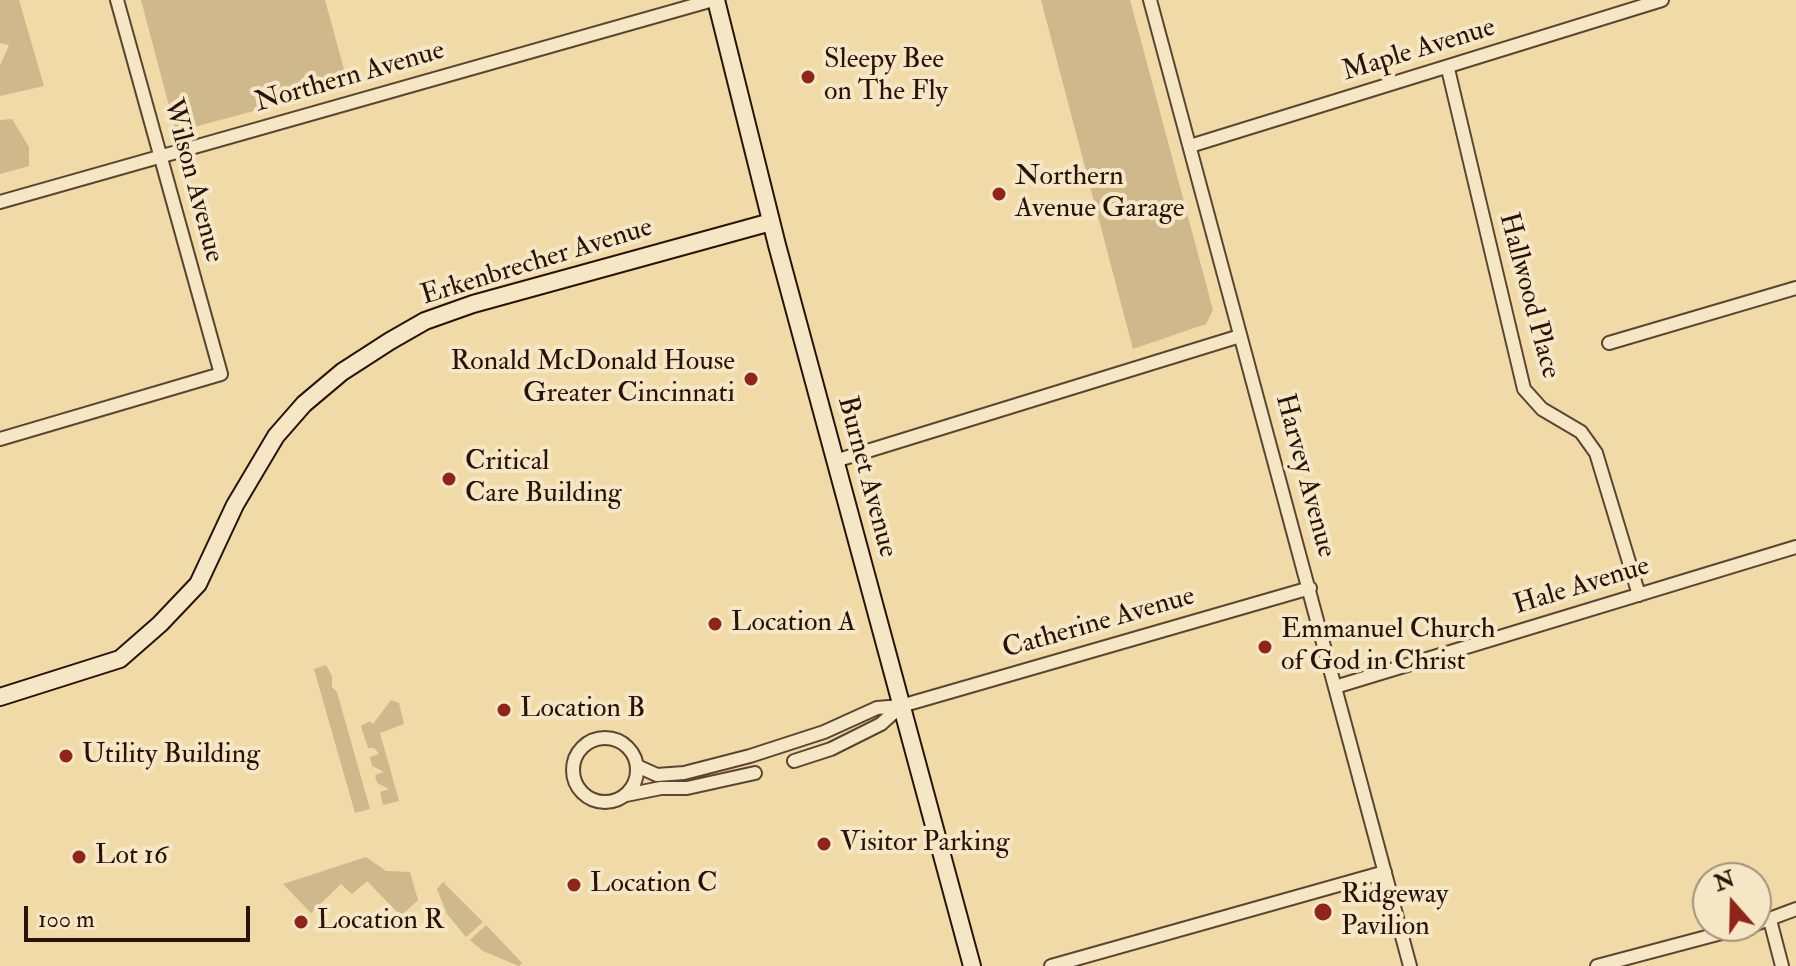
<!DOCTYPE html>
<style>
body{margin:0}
#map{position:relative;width:1796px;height:966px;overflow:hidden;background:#f0daa7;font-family:"IM FELL Double Pica",serif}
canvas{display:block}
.north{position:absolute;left:1692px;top:862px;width:80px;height:80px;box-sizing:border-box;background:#f5e7c6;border:2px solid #a3927a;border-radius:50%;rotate:340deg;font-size:22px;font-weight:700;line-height:32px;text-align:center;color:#291308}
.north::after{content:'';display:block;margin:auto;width:28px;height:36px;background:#8f2418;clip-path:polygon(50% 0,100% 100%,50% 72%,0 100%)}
.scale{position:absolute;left:24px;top:906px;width:226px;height:36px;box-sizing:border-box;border:4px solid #291308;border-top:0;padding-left:10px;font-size:24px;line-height:28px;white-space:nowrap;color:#291308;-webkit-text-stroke:6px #f5e7c6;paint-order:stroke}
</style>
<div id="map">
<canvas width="1796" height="966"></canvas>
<div class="north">N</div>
<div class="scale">100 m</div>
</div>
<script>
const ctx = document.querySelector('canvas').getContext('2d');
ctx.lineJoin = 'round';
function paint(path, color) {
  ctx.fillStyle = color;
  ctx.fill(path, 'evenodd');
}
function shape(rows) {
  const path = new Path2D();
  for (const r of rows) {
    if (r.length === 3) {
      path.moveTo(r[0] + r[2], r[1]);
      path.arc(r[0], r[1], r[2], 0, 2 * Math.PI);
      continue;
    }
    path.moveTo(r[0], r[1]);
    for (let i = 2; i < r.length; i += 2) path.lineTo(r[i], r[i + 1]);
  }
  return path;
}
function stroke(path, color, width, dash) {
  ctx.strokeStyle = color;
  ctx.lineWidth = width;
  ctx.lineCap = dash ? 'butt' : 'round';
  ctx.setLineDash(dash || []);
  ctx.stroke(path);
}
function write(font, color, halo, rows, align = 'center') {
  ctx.font = font + ' "IM FELL Double Pica",serif';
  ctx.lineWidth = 8;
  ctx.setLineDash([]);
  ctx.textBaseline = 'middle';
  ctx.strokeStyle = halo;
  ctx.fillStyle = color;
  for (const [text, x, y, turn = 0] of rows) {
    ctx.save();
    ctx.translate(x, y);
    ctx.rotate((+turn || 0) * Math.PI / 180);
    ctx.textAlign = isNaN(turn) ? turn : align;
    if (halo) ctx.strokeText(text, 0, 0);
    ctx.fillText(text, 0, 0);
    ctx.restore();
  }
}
paint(shape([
 [0,0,19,0,44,86,0,96,0,66,9,45,0,43],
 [141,0,325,0,345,73,342,87,176,132],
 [1041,0,1130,0,1213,310,1206,324,1133,349],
 [12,119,29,147,29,166,0,174,0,120],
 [326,665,332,676,332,687,337,692,370,809,355,813,314,669],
 [391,700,399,703,404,724,380,733,399,801,383,805,380,792,389,789,377,783,375,775,384,772,372,766,370,757,379,754,374,748,368,748,361,726,370,721,373,724],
 [366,857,386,871,410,872,418,900,401,916,367,881,352,894,341,884,311,913,283,884],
 [443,882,483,922,466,937,447,914,437,889],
 [486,925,522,963,519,966,483,951,470,940]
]), '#ceb88c');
const street = shape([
 [1150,0,1410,966],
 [1448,69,1524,389,1542,409,1581,432,1596,453,1639,595],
 [1190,146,1662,0],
 [0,202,713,0],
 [1609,343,1796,288],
 [0,439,221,374,117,0],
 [835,461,1240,336],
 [1335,687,1796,547],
 [605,770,32],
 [794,761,831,749,881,724,901,706],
 [637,766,657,775,684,773,750,756,824,732,877,708,901,706,1310,588],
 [626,795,661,788,687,788,755,773],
 [1770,920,1782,966],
 [1756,924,1796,909],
 [1051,966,1385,872],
 [1597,966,1748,926]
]);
const secondary = shape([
 [716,0,777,245,972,966],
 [0,697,120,659,160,624,198,584,235,505,276,436,304,404,342,372,390,341,425,321,473,304,771,222]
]);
stroke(street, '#5b4530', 16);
stroke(secondary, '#291308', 20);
stroke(street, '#f5e7c6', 12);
stroke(secondary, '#f5e7c6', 16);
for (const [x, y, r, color] of [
 [808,77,8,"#8f2418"],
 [999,194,8,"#8f2418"],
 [751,379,8,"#8f2418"],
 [449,479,8,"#8f2418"],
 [715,624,8,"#8f2418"],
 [1265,647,8,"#8f2418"],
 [504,710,8,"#8f2418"],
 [66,756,8,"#8f2418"],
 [824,844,8,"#8f2418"],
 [79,857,8,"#8f2418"],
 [574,885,8,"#8f2418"],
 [1323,912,10,"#8f2418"],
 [301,922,8,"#8f2418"]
]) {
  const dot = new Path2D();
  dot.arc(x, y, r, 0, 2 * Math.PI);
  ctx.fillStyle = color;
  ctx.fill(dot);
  stroke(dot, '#f5e7c6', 3);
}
write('28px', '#291308', '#f5e7c6', [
 ["Maple Avenue",1419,51,-17],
 ["Northern Avenue",350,78,-16],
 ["Wilson Avenue",192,181,75],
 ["Erkenbrecher Avenue",537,263,-17],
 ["Hallwood Place",1528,296,75],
 ["Harvey Avenue",1304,476,75],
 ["Burnet Avenue",866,477,75],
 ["Hale Avenue",1582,587,-17],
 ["Catherine Avenue",1099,624,-16]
]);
write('28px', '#291308', '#f5e7c6', [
 ["Sleepy Bee",824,61],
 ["on The Fly",824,93],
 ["Northern",1015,178],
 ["Avenue Garage",1015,210],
 ["Ronald McDonald House",735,363,"right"],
 ["Greater Cincinnati",735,395,"right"],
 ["Critical",465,463],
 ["Care Building",465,495],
 ["Location A",731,624],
 ["Emmanuel Church",1281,631],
 ["of God in Christ",1281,663],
 ["Location B",520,710],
 ["Utility Building",82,756],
 ["Visitor Parking",840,844],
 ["Lot 16",95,857],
 ["Location C",590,885],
 ["Ridgeway",1341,896],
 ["Pavilion",1341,928],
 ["Location R",317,922]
], 'left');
</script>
